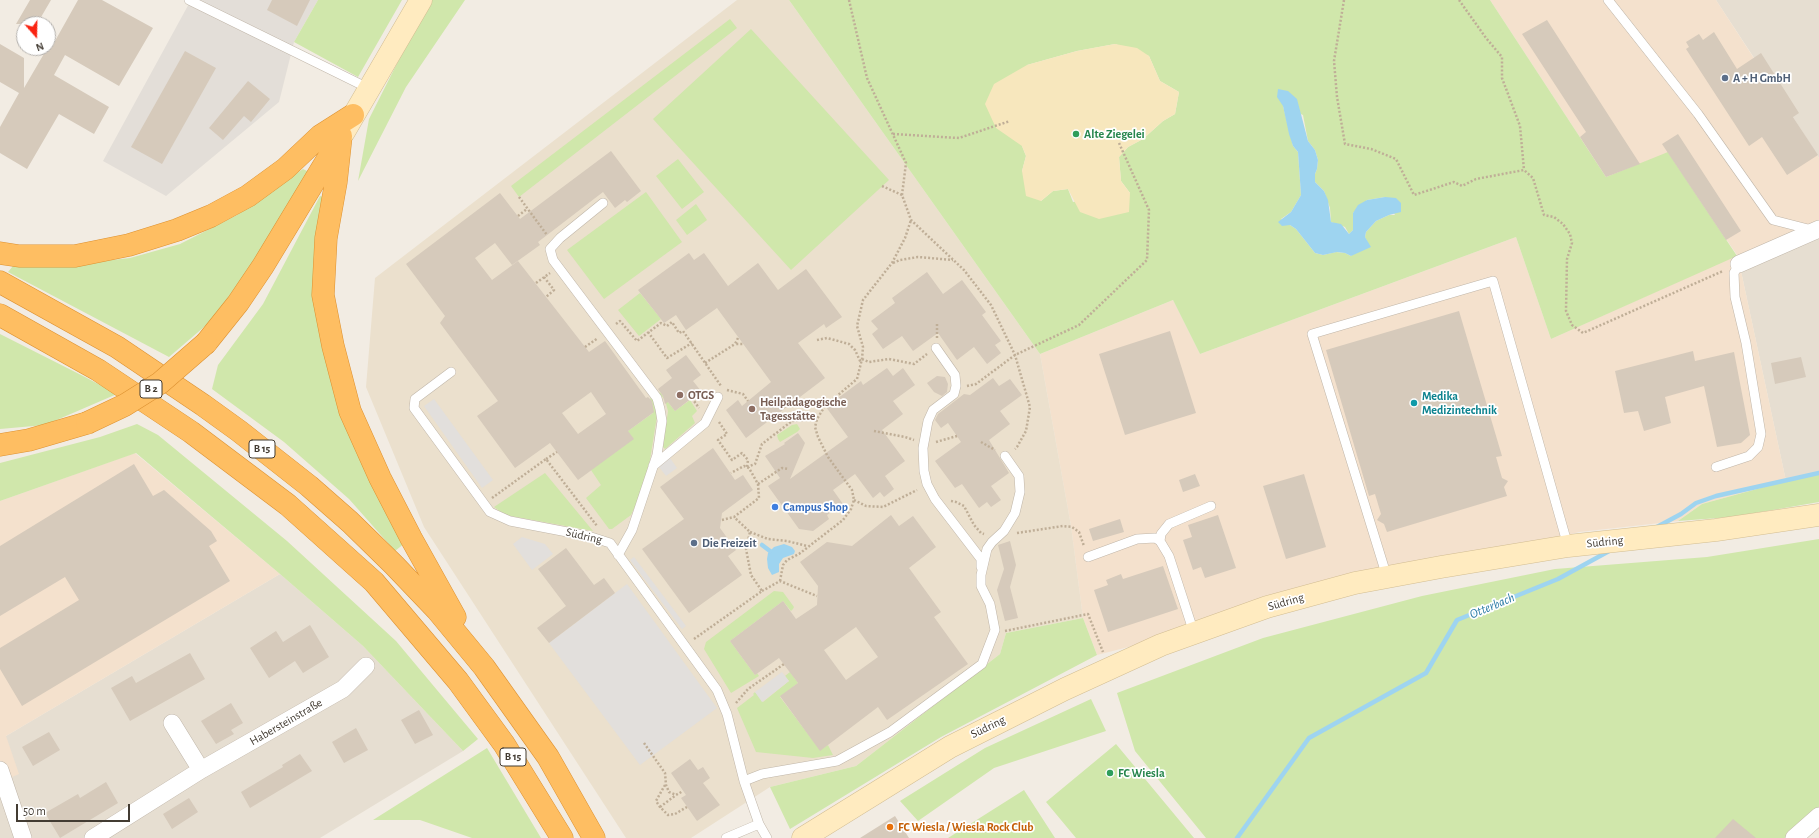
<!DOCTYPE html>
<meta charset="utf-8">
<style>
body{margin:0}
#map{position:relative;width:1819px;height:838px;overflow:hidden;background:#f2ece3;font-family:"Alegreya Sans",sans-serif}
canvas{display:block}
.north{position:absolute;left:16px;top:16px;width:40px;height:40px;box-sizing:border-box;background:#fff;border:1px solid #b4b1ad;border-radius:50%;rotate:160deg;font-size:11px;font-weight:700;line-height:16px;text-align:center;color:#433c33}
.north::after{content:'';display:block;margin:auto;width:14px;height:18px;background:#fa2311;clip-path:polygon(50% 0,100% 100%,50% 72%,0 100%)}
.scale{position:absolute;left:16px;top:804px;width:114px;height:18px;box-sizing:border-box;border:2px solid #433c33;border-top:0;padding-left:5px;font-size:12px;line-height:14px;white-space:nowrap;color:#433c33;-webkit-text-stroke:3px #fff;paint-order:stroke}
</style>
<div id="map">
<canvas width="1819" height="838"></canvas>
<div class="north">N</div>
<div class="scale">50 m</div>
</div>
<script>
const ctx = document.querySelector('canvas').getContext('2d');
ctx.lineJoin = 'round';
function paint(path, color) {
  ctx.fillStyle = color;
  ctx.fill(path, 'evenodd');
}
function shape(rows) {
  const path = new Path2D();
  for (const r of rows) {
    path.moveTo(r[0], r[1]);
    for (let i = 2; i < r.length; i += 2) path.lineTo(r[i], r[i + 1]);
  }
  return path;
}
function stroke(path, color, width, dash) {
  ctx.strokeStyle = color;
  ctx.lineWidth = width;
  ctx.lineCap = dash ? 'butt' : 'round';
  ctx.setLineDash(dash || []);
  ctx.stroke(path);
}
function write(font, color, halo, rows, align = 'center') {
  ctx.font = font + ' "Alegreya Sans",sans-serif';
  ctx.lineWidth = 3.5;
  ctx.setLineDash([]);
  ctx.textBaseline = 'middle';
  ctx.strokeStyle = halo;
  ctx.fillStyle = color;
  for (const [text, x, y, turn = 0] of rows) {
    ctx.save();
    ctx.translate(x, y);
    ctx.rotate((+turn || 0) * Math.PI / 180);
    ctx.textAlign = isNaN(turn) ? turn : align;
    if (halo) ctx.strokeText(text, 0, 0);
    ctx.fillText(text, 0, 0);
    ctx.restore();
  }
}
paint(shape([
 [1716,0,1819,0,1819,158,1793,117],
 [1819,226,1819,474,1786,481,1741,271],
 [280,574,363,646,463,751,320,838,0,838,0,782,6,736]
]), '#e6ded1');
paint(shape([
 [1490,0,1716,0,1819,158,1819,226,1741,271,1786,481,1702,504,1678,521,1579,532,1097,655,1083,618,1071,526,1040,354,1173,300,1200,354,1516,237,1551,339,1737,255,1668,153,1606,177],
 [135,453,280,574,6,736,19,774,0,782,0,501]
]), '#f4e1cd');
paint(shape([
 [191,0,318,0,294,42,279,102,166,196,103,161]
]), '#e3ded8');
paint(shape([
 [737,0,789,0,1040,354,1071,526,1083,618,1006,633,1000,654,856,766,770,787,691,838,626,838,424,527,366,387,375,278]
]), '#ebe0cd');
paint(shape([
 [318,0,402,0,358,77,294,42],
 [429,0,465,0,406,87,358,181,369,119],
 [789,0,1490,0,1606,177,1668,152,1737,256,1551,339,1516,237,1200,354,1173,300,1040,354],
 [1115,44,1149,56,1160,81,1179,92,1175,114,1163,121,1143,139,1128,147,1119,157,1121,181,1130,193,1073,202,1068,189,1053,191,1041,201,1022,171,1026,156,1022,146,1027,65,1077,51],
 [1283,106,1303,115,1308,141,1315,150,1318,160,1317,169,1315,174,1315,182,1324,191,1330,208,1331,222,1345,227,1349,234,1353,230,1353,213,1367,200,1385,197,1395,215,1389,215,1376,221,1366,232,1365,237,1367,242,1351,256,1345,253,1336,252,1323,255,1315,253,1296,229,1281,219,1291,212,1301,195,1298,152,1293,146],
 [730,19,737,28,519,197,511,186],
 [751,29,889,180,791,270,653,119],
 [678,159,704,192,682,209,656,176],
 [303,169,309,172,245,274,211,321,169,357,8,272,17,261,67,265,130,258,180,244,237,215],
 [646,192,682,242,604,299,567,250],
 [320,196,326,198,317,285,405,543,395,551,349,499,284,442,212,389,218,365,263,304],
 [696,204,707,220,687,235,676,220],
 [640,293,661,319,639,336,618,310],
 [0,334,85,377,117,394,45,425,0,429],
 [660,392,675,411,690,400,697,411,692,416,695,423,665,449,663,447,668,411,665,400,659,393],
 [651,398,654,400,657,416,650,460,642,492,631,515,612,529,609,529,586,498,601,485,591,470,628,431,653,413,645,403],
 [137,424,158,435,287,541,396,641,478,739,463,751,363,646,280,574,136,453,0,501,0,463,100,437],
 [797,424,800,429,797,432,780,442,778,439,777,435,792,425],
 [545,473,593,531,505,515,494,507],
 [1819,474,1819,502,1732,517,1678,521,1702,504,1786,481],
 [1819,539,1819,809,1785,838,1206,838,1135,751,1117,693,1263,638,1422,596,1555,569,1707,557],
 [774,591,783,592,794,607,793,609,791,611,783,601,730,641,755,675,757,673,759,676,731,693,704,649,706,642],
 [1083,618,1097,655,941,737,790,829,770,787,856,766,1000,654,1006,633],
 [790,672,798,683,780,697,820,750,828,745,833,755,813,758,756,752,737,708,754,695,753,694,755,692,763,702,789,681,785,676],
 [1091,699,1106,731,994,768,918,821,900,801,985,748],
 [1116,744,1194,838,1076,838,1046,802],
 [487,748,541,838,472,838,420,820,373,820],
 [1024,790,1055,838,948,838]
]), '#d0e7ab');
paint(shape([
 [1115,44,1137,48,1149,56,1160,81,1179,92,1175,114,1163,121,1143,139,1128,147,1119,157,1121,181,1130,193,1129,212,1099,219,1080,212,1068,189,1053,191,1041,201,1026,196,1022,171,1026,156,1022,146,996,128,985,104,994,84,1027,65,1077,51]
]), '#f7e7bd');
paint(shape([
 [434,399,493,480,482,488,424,406],
 [670,458,677,468,666,476,659,467],
 [522,537,545,544,553,554,532,570,513,544],
 [634,557,686,626,682,629,630,560],
 [627,584,717,708,640,765,549,643],
 [782,672,789,681,762,702,755,692]
]), '#e2dfdc');
paint(shape([
 [1278,89,1288,91,1297,99,1308,141,1315,150,1318,160,1317,169,1315,174,1315,182,1324,191,1328,200,1331,222,1341,224,1349,234,1353,230,1353,213,1358,205,1367,200,1385,197,1396,198,1401,203,1401,212,1389,215,1376,221,1366,232,1365,237,1371,247,1351,256,1345,253,1337,252,1323,255,1315,253,1296,229,1290,225,1282,226,1278,222,1291,212,1301,195,1298,152,1293,146,1289,134,1283,106,1277,97],
 [784,544,792,547,795,551,794,554,783,558,779,564,779,572,772,575,768,568,767,559,768,553,774,547]
]), '#9ed4f0');
stroke(shape([
 [1655,528,1681,514,1696,503,1716,496,1819,473],
 [762,545,770,551],
 [1237,838,1309,738,1426,673,1457,620,1558,579,1611,550]
]), '#9ed4f0', 4.5);
paint(shape([
 [30,0,51,0,37,24,16,24],
 [78,0,102,0,153,28,119,86,65,55,54,75,109,107,94,134,59,114,27,169,0,153,0,127,19,93,0,82,0,44,24,58,24,88,52,40,55,41],
 [272,0,310,0,297,26,267,10],
 [1547,20,1640,164,1606,177,1580,137,1586,132,1522,34],
 [1714,32,1737,69,1761,53,1799,113,1793,117,1818,155,1787,175,1762,137,1749,146,1686,49,1689,47,1686,42,1699,34,1703,40],
 [185,51,216,68,162,164,131,147],
 [248,81,270,99,251,122,244,116,223,140,209,128],
 [1678,134,1741,231,1726,240,1662,144],
 [611,151,641,191,627,202,625,200,615,208,603,192,538,242,540,245,512,265,495,243,475,258,492,280,518,261,589,352,605,341,646,398,648,397,652,401,654,412,628,431,634,439,578,480,550,443,515,468,477,416,498,401,440,323,445,316,406,264,500,193,520,219],
 [591,392,606,414,578,434,562,413],
 [689,253,694,260,704,253,728,286,758,263,778,290,806,269,842,317,826,328,824,324,798,343,825,378,746,438,726,410,738,400,742,406,771,382,717,308,686,330,676,315,664,323,638,290],
 [927,272,943,294,962,280,986,312,982,315,1001,341,995,345,1001,353,987,364,974,347,957,360,938,333,913,351,902,336,883,349,872,334,878,329,871,321,895,303,892,298],
 [1459,311,1502,456,1496,457,1502,478,1508,481,1504,487,1507,496,1387,532,1384,524,1377,520,1381,514,1375,494,1369,496,1326,350],
 [1170,331,1196,413,1125,435,1099,354],
 [1693,351,1695,361,1734,352,1750,435,1741,443,1717,447,1704,386,1665,397,1671,423,1644,431,1638,411,1624,413,1615,371],
 [686,355,701,375,693,381,701,391,675,411,668,402,665,404,663,396,658,389,672,378,666,370],
 [1801,357,1806,377,1775,384,1771,363],
 [887,368,893,376,903,368,915,385,893,401,903,414,882,430,905,461,885,476,894,489,884,497,880,492,873,498,855,474,833,490,843,504,827,515,829,519,813,531,799,529,768,486,780,478,765,456,785,444,784,443,798,433,805,443,790,479,848,437,826,407,861,381,863,385],
 [937,376,945,377,948,384,947,392,942,396,934,392,927,383],
 [993,378,999,386,1010,379,1022,395,1000,411,1010,424,989,440,1009,473,991,486,1001,500,991,507,987,502,979,508,962,484,955,488,935,461,961,442,948,423,941,428,935,420,938,414,964,394,970,395],
 [713,448,735,480,743,475,753,490,722,513,720,528,736,550,728,556,742,575,689,613,642,549,684,519,660,487],
 [134,464,153,496,164,490,211,531,217,541,209,546,230,581,22,706,0,669,0,648,79,600,65,577,0,616,0,546],
 [1195,474,1200,486,1183,492,1179,480],
 [1304,474,1326,547,1286,559,1263,486],
 [891,515,899,526,913,516,936,547,909,568,941,612,934,617,968,664,887,720,878,707,820,751,780,696,798,683,779,658,755,675,730,641,783,601,796,619,817,605,818,586,800,562,827,542,852,546],
 [856,627,878,657,846,680,824,650],
 [1218,515,1236,568,1205,578,1201,567,1193,570,1183,540,1192,537,1188,525],
 [1120,519,1124,532,1093,541,1089,529],
 [1010,541,1016,565,1010,587,1018,618,1005,621,997,590,1004,569,998,545],
 [566,548,594,585,604,578,615,593,549,643,537,628,566,606,538,569],
 [1163,566,1178,609,1108,632,1094,590,1108,585,1106,580,1121,574,1123,579],
 [310,625,329,657,303,673,295,661,269,678,250,648,276,631,283,642],
 [190,653,205,679,130,721,111,688,132,676,136,683],
 [231,703,243,723,231,730,234,734,216,744,201,721],
 [419,710,433,735,415,744,401,720],
 [356,728,368,750,344,763,332,742],
 [49,732,60,750,33,766,22,747],
 [300,754,312,771,250,808,241,792,283,767,282,765],
 [690,759,698,770,703,767,710,778,703,783,720,805,697,821,681,798,686,795,671,773],
 [106,782,118,803,60,838,45,813,78,794,80,798],
 [189,798,198,812,172,829,163,814],
 [895,816,909,838,860,838],
 [1733,819,1756,838,1715,838]
]), '#d6cabb');
const lane = shape([
 [189,0,368,88],
 [1608,0,1698,114,1773,220,1812,230],
 [603,203,560,238,550,249,553,260,657,398,660,409,662,421,657,455,632,530,618,555],
 [936,348,955,375,956,386,954,394,933,410,928,421,923,448,924,471,927,484,935,499,981,559,981,567],
 [451,372,415,399,414,408,490,512,510,521,588,536,610,543,717,690,727,714,744,781,759,824,767,838],
 [653,466,705,423,718,397],
 [1716,467,1749,456,1758,447,1761,434,1746,343,1735,297,1734,273,1739,264],
 [1160,541,1161,534,1169,524,1211,506],
 [1088,557,1137,539,1155,538,1160,541,1169,556,1194,633],
 [1387,577,1312,334,1493,281,1568,546],
 [744,781,762,774,837,761,890,732,982,664,995,630,990,604,981,586,981,575,987,549,992,542,1004,531,1015,513,1020,492,1019,476,1005,456],
 [726,838,759,824]
]);
const street = shape([
 [1739,264,1819,229],
 [172,723,201,770],
 [0,770,23,838],
 [93,838,201,770,343,689,366,666],
 [1794,838,1819,816]
]);
const secondary = shape([
 [344,132,421,0],
 [803,838,950,747,1065,689,1161,645,1267,607,1355,583,1441,567,1568,546,1716,530,1819,515]
]);
const highway = shape([
 [341,136,336,182,326,238,323,295,333,346,350,411,380,478,411,538,455,617],
 [0,253,19,256,75,256,129,245,177,230,211,216,248,196,285,169,320,136,353,115],
 [0,282,117,347,203,405,239,431,309,486,350,522,394,565,437,610,484,667,548,757,594,838],
 [0,315,98,370,191,432,288,505,374,582,458,681,504,744,562,838],
 [206,343,238,303,263,266,338,142],
 [0,445,29,440,87,423]
]);
stroke(lane, '#c0b6a9', 10);
stroke(street, '#c0b6a9', 18);
stroke(secondary, '#d2bd92', 23);
stroke(highway, '#dd9131', 23);
stroke(shape([
 [849,0,867,78,906,163,902,195],
 [1344,0,1334,61,1337,97,1345,144,1371,149,1396,159,1414,195,1454,182,1462,186,1476,179,1524,170,1533,178,1544,215,1554,217,1563,224,1570,234,1572,243,1567,259,1566,311,1572,325,1583,333,1723,271],
 [1459,0,1486,38,1502,57,1502,78,1520,126,1524,170],
 [893,134,959,138,1010,121],
 [882,186,902,195,911,220,964,270,991,305,1015,355,1030,407,1026,431,1017,447,1015,449],
 [519,197,547,235],
 [518,216,527,209],
 [893,263,900,260,918,257,953,260],
 [544,277,554,290,546,297],
 [536,283,550,273],
 [616,324,620,321,637,341,661,323,667,326,672,322,679,333,683,331,721,386],
 [648,332,667,358,692,343],
 [738,338,735,344,743,344],
 [937,338,937,324],
 [817,340,827,338,849,344,855,350,861,363],
 [585,347,598,338],
 [862,359,869,362,889,359,914,364,927,354],
 [705,363,735,344],
 [967,386,976,384,1015,355,1079,325,1147,260,1149,210,1119,143],
 [727,390,743,394,748,401],
 [692,398,699,408],
 [719,422,727,434,718,440,732,460,742,453,748,460,747,467],
 [874,431,905,437,914,440],
 [936,442,957,436],
 [981,442,995,450],
 [546,459,557,452],
 [747,467,755,464,762,444,792,421,817,419],
 [758,484,782,468,788,469],
 [492,498,546,459,597,526],
 [854,500,866,506,883,507,917,490],
 [951,501,956,502,964,506,974,525,981,533,984,534],
 [722,520,734,517,759,498,758,484,749,468,744,466,731,473],
 [750,532,768,539,787,541,807,546],
 [1017,533,1063,526,1072,527,1079,532,1084,546],
 [780,581,783,565,787,560,799,554,843,520,851,509,854,500,852,490,828,457,818,437,815,427,817,419,825,406,857,379,862,359,863,347,857,326,863,300,892,263,905,238,911,220],
 [762,591,780,581,817,596],
 [1005,631,1088,614,1103,652],
 [694,639,762,591,751,575,746,549,750,532,734,517],
 [736,703,748,689,784,664],
 [644,743,665,773,666,785,669,792,676,795,683,791],
 [665,785,656,801,660,807,668,815,675,814,687,807],
 [660,807,676,795]
]), '#bfae97', 2.5, [2, 2]);
stroke(lane, '#fff', 9);
stroke(street, '#fff', 17);
stroke(secondary, '#ffebc0', 22);
stroke(highway, '#febe62', 22);
const highwayBridge = shape([
 [87,423,125,405,160,383,206,343]
]);
stroke(highwayBridge, '#dd9131', 23, []);
stroke(highwayBridge, '#febe62', 22);
for (const [x, y, r, color] of [
 [1725,78,4,"#5c6f8a"],
 [1076,134,4,"#2e9e5b"],
 [680,395,4,"#8d6e63"],
 [1414,403,4,"#0f9aa8"],
 [752,409,4,"#8d6e63"],
 [775,507,4,"#3f7fe0"],
 [694,543,4,"#5c6f8a"],
 [1110,773,4,"#2e9e5b"],
 [890,827,4,"#e8710a"]
]) {
  const dot = new Path2D();
  dot.arc(x, y, r, 0, 2 * Math.PI);
  ctx.fillStyle = color;
  ctx.fill(dot);
  stroke(dot, '#fff', 1.5);
}
for (const [x, y, w] of [
 [151,389,22],
 [262,449,26],
 [513,757,26]
]) {
  const box = new Path2D();
  box.roundRect(x - w / 2, y - 9, w, 18, 3);
  ctx.fillStyle = '#fff';
  ctx.fill(box);
  stroke(box, '#433c33', 1);
}
write('bold 11px', '#433c33', null, [
 ["B 2",151,389],
 ["B 15",262,449],
 ["B 15",513,757]
]);
write('bold 12px', '#4e5e75', '#fff', [
 ["A + H GmbH",1733,78],
 ["Die Freizeit",702,543]
], 'left');
write('bold 12px', '#27864d', '#fff', [
 ["Alte Ziegelei",1084,134],
 ["FC Wiesla",1118,773]
], 'left');
write('bold 12px', '#785e54', '#fff', [
 ["OTGS",688,395],
 ["Heilpädagogische",760,402],
 ["Tagesstätte",760,416]
], 'left');
write('bold 12px', '#0d838f', '#fff', [
 ["Medika",1422,396],
 ["Medizintechnik",1422,410]
], 'left');
write('bold 12px', '#366cbe', '#fff', [
 ["Campus Shop",783,507]
], 'left');
write('12px', '#433c33', '#fff', [
 ["Südring",584,536,13],
 ["Südring",1605,542,-6],
 ["Südring",1286,602,-16],
 ["Habersteinstraße",286,722,-30],
 ["Südring",988,727,-26]
]);
write('bold 12px', '#c56008', '#fff', [
 ["FC Wiesla / Wiesla Rock Club",898,827]
], 'left');
write('italic 13px', '#2c7ba6', '#fff', [
 ["Otterbach",1492,606,-23]
]);
</script>
